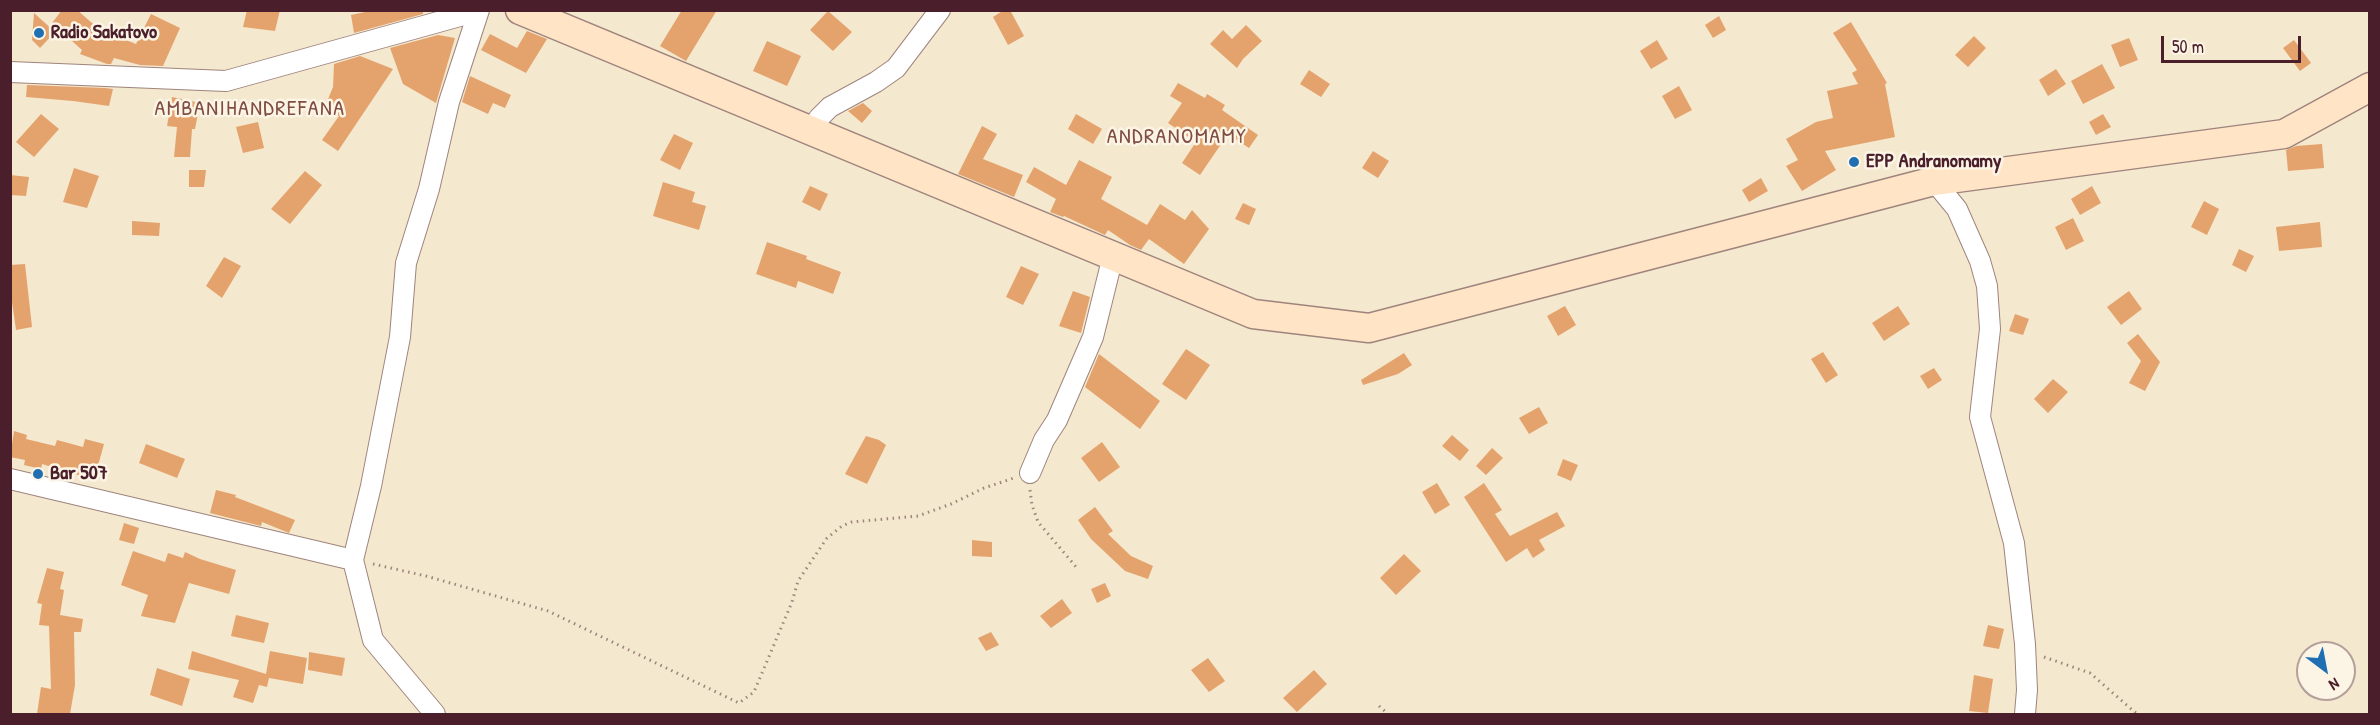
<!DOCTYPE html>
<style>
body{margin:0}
#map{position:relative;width:2380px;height:725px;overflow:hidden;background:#f4e8cf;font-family:"Patrick Hand",sans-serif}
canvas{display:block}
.frame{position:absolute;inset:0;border:12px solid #4a1f2b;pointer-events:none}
.north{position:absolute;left:2296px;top:641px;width:60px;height:60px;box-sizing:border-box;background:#fcf5e5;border:2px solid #b59f9b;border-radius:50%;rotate:148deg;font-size:16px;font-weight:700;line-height:24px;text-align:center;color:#4a1f2b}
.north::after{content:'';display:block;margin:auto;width:21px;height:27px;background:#1f6fb2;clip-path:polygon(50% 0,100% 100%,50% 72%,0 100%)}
.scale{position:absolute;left:2161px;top:36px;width:140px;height:27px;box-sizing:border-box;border:3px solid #4a1f2b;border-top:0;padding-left:8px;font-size:18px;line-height:21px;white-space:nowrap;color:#4a1f2b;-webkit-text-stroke:4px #fcf5e5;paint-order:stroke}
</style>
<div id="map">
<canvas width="2380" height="725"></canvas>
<div class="frame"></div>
<div class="north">N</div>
<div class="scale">50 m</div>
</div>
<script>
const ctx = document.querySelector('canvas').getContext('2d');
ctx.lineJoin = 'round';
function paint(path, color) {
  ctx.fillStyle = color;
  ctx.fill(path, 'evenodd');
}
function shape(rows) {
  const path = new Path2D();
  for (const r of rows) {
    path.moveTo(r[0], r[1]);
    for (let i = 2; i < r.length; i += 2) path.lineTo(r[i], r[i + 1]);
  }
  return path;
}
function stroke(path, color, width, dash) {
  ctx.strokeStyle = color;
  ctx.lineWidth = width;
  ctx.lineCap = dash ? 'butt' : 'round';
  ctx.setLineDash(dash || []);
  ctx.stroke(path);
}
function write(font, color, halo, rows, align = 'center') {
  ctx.font = font + ' "Patrick Hand",sans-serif';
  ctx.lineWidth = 5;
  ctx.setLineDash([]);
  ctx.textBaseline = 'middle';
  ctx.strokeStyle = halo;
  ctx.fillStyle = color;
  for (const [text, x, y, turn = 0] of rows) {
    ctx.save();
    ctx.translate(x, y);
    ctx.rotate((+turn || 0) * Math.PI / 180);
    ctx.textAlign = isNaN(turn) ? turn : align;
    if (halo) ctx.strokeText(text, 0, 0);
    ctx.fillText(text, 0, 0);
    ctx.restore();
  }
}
paint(shape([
 [62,10,77,10,99,29,136,44,151,14,180,28,163,66,140,65,114,58,111,64,107,64,80,54,82,50,52,23],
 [247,10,280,10,275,31,243,27],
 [374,10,423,10,423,14,354,33,351,15],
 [682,10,717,10,686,61,660,46],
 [1004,10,1010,10,1024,36,1008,45,993,17],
 [828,11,852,32,833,51,810,30],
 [34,13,55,32,40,48,32,40],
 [1719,16,1726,30,1713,38,1705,25],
 [1851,22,1887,83,1885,84,1895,137,1825,151,1836,170,1802,191,1786,166,1798,160,1786,139,1816,122,1833,118,1827,91,1858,84,1852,73,1857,70,1833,33],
 [1246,25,1262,41,1243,59,1237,68,1210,44,1223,30,1232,39],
 [527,31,547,39,526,73,481,50,490,34,517,48],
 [438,35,455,38,436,103,403,84,390,48],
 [1974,36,1986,48,1968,67,1955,55],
 [2129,38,2138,60,2120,67,2111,45],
 [1657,40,1668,59,1651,69,1640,51],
 [2294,40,2311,63,2300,71,2283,48],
 [767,41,801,56,787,86,753,71],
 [360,56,393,69,338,151,322,140,339,116,324,109,333,87,334,64],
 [2102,64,2115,88,2083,104,2071,81],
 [2056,69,2066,84,2048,96,2039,80],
 [1309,70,1330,84,1321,97,1300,84],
 [470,76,511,95,505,108,493,103,488,114,462,102],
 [1178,83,1205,98,1207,94,1225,105,1222,110,1258,135,1249,148,1228,134,1200,175,1182,163,1196,142,1168,123,1182,103,1170,96],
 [27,85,105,88,113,89,109,106,73,101,26,97],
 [1679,86,1692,110,1675,119,1662,96],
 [172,97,200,103,195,129,192,129,190,157,174,157,177,127,167,126],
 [863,103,872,111,862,123,848,111],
 [41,114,59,129,34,157,16,142],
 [1076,114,1102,129,1093,144,1068,129],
 [2103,114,2111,127,2096,135,2089,122],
 [258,122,264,148,243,153,236,127],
 [982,126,997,134,983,159,1023,175,1014,197,958,174],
 [674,134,693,143,680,170,660,160],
 [2322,144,2324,168,2288,171,2286,150,2296,146],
 [1373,151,1389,161,1378,178,1362,168],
 [1079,160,1112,177,1101,199,1147,225,1160,204,1185,220,1192,210,1209,229,1184,264,1149,239,1141,250,1130,245,1108,230,1105,235,1064,216,1063,217,1050,212,1056,199,1026,182,1034,167,1066,185],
 [74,168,99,176,87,208,63,202],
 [189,170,206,170,204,187,189,187],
 [305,171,322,185,290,224,271,209],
 [10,175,29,177,26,196,10,195],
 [1761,178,1768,191,1749,202,1742,190],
 [663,182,695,192,692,202,706,206,699,230,653,216],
 [810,186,828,194,820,211,802,202],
 [2092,186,2101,203,2080,215,2071,199],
 [2204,201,2219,209,2207,235,2191,227],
 [1243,203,1256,209,1249,225,1235,219],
 [2073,218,2084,241,2066,250,2055,227],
 [132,221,160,223,159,236,132,235],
 [2320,222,2322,247,2279,251,2276,227],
 [767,242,807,256,806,259,841,272,833,294,798,281,796,288,756,274],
 [2239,249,2254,256,2246,272,2232,265],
 [224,257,241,266,222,298,206,286],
 [25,264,32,327,16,330,10,288,10,265],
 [1021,266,1039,274,1023,305,1006,297],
 [1073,291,1090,297,1081,333,1059,326],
 [2129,291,2142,309,2121,325,2107,307],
 [1565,306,1576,325,1558,336,1547,316],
 [1898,306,1910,324,1884,341,1872,323],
 [2015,314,2029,319,2023,335,2009,331],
 [2138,334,2160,362,2145,391,2129,383,2141,361,2127,343],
 [1186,349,1210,365,1186,400,1162,384],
 [1823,352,1838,375,1826,383,1811,359],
 [1404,353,1412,365,1398,374,1363,385,1361,380],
 [1099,354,1160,401,1140,429,1085,387],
 [1934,368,1942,380,1928,389,1920,376],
 [2053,379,2068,392,2048,413,2034,399],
 [1539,407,1548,423,1529,434,1519,418],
 [14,431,27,435,26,439,55,446,57,440,83,447,85,439,104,444,94,480,42,464,41,469,24,465,25,460,10,457],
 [1452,435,1469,450,1460,461,1442,446],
 [866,436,879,440,886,445,867,484,845,474],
 [1102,442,1120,467,1099,482,1081,458],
 [146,444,185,459,177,478,139,463],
 [1492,448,1503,458,1486,475,1476,466],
 [1563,459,1578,465,1571,481,1557,475],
 [1437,483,1450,505,1435,514,1422,492],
 [1484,483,1502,510,1495,514,1510,536,1557,512,1565,526,1539,540,1545,550,1533,558,1527,548,1506,562,1464,497],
 [216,490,236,495,235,497,295,520,289,533,262,522,261,526,210,513],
 [1095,507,1113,531,1108,534,1131,556,1153,566,1148,579,1125,571,1091,539,1078,520],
 [124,523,139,528,134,544,119,540],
 [972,540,992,542,992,557,972,556],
 [133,551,165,562,168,553,183,558,185,552,200,559,236,570,229,594,189,583,175,623,141,616,148,595,121,585],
 [1404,554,1421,571,1396,595,1380,578],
 [47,568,64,572,60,589,64,590,60,615,83,619,81,632,74,632,75,685,70,714,37,714,41,687,51,689,49,626,39,625,42,604,37,603],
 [1105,583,1111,596,1097,603,1091,589],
 [1062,599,1072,613,1051,628,1040,616],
 [236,615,269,623,264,643,231,636],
 [1988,625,2004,629,1999,649,1983,646],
 [991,632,999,645,986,651,978,638],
 [192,651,266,674,270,651,307,658,303,684,269,678,267,687,259,685,253,703,233,697,239,680,188,669],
 [309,652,345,658,342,676,308,670],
 [1208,658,1225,681,1209,692,1191,670],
 [157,668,190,679,182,706,150,695],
 [1314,670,1327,684,1297,712,1283,698],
 [1974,675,1993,679,1988,713,1969,711]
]), '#e4a36c');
const minor = shape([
 [10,72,226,81,467,14,470,10],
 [811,131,819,118,830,107,876,82,896,68,940,10],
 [1934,181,1957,209,1980,261,1987,286,1990,329,1980,417,2014,543,2025,644,2027,690,2025,714],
 [1030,473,1044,440,1057,420,1093,337,1113,256],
 [10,479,353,560],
 [435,714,373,640,353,560,371,486,400,337,406,263,429,189,449,102,479,10]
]);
const secondary = shape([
 [520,10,1253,314,1369,328,1934,181,2284,134,2370,87]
]);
stroke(minor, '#9f847d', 22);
stroke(secondary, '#9f847d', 31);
stroke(shape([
 [1030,490,1032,505,1038,522,1077,568],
 [373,564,426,576,548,611,739,703,754,692,792,602,798,581,827,538,842,526,852,522,918,516,951,504,984,488,1014,478],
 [2044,657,2090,673,2137,714],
 [1379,706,1388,714]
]), '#9f847d', 3, [1.5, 4.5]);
stroke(minor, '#fff', 20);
stroke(secondary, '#ffe4c6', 28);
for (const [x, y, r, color] of [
 [39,33,6,"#1f6fb2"],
 [1854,162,6,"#1f6fb2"],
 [38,474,6,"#1f6fb2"]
]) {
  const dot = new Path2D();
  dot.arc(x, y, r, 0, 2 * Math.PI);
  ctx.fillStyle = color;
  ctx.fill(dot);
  stroke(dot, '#fcf5e5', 2);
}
write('bold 20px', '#4a1f2b', '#fcf5e5', [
 ["Radio Sakatovo",51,33],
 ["EPP Andranomamy",1866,162],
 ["Bar 507",50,474]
], 'left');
ctx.letterSpacing = '1.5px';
write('22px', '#804d42', '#fcf5e5', [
 ["AMBANIHANDREFANA",250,109],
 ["ANDRANOMAMY",1177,137]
]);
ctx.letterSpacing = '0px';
</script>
